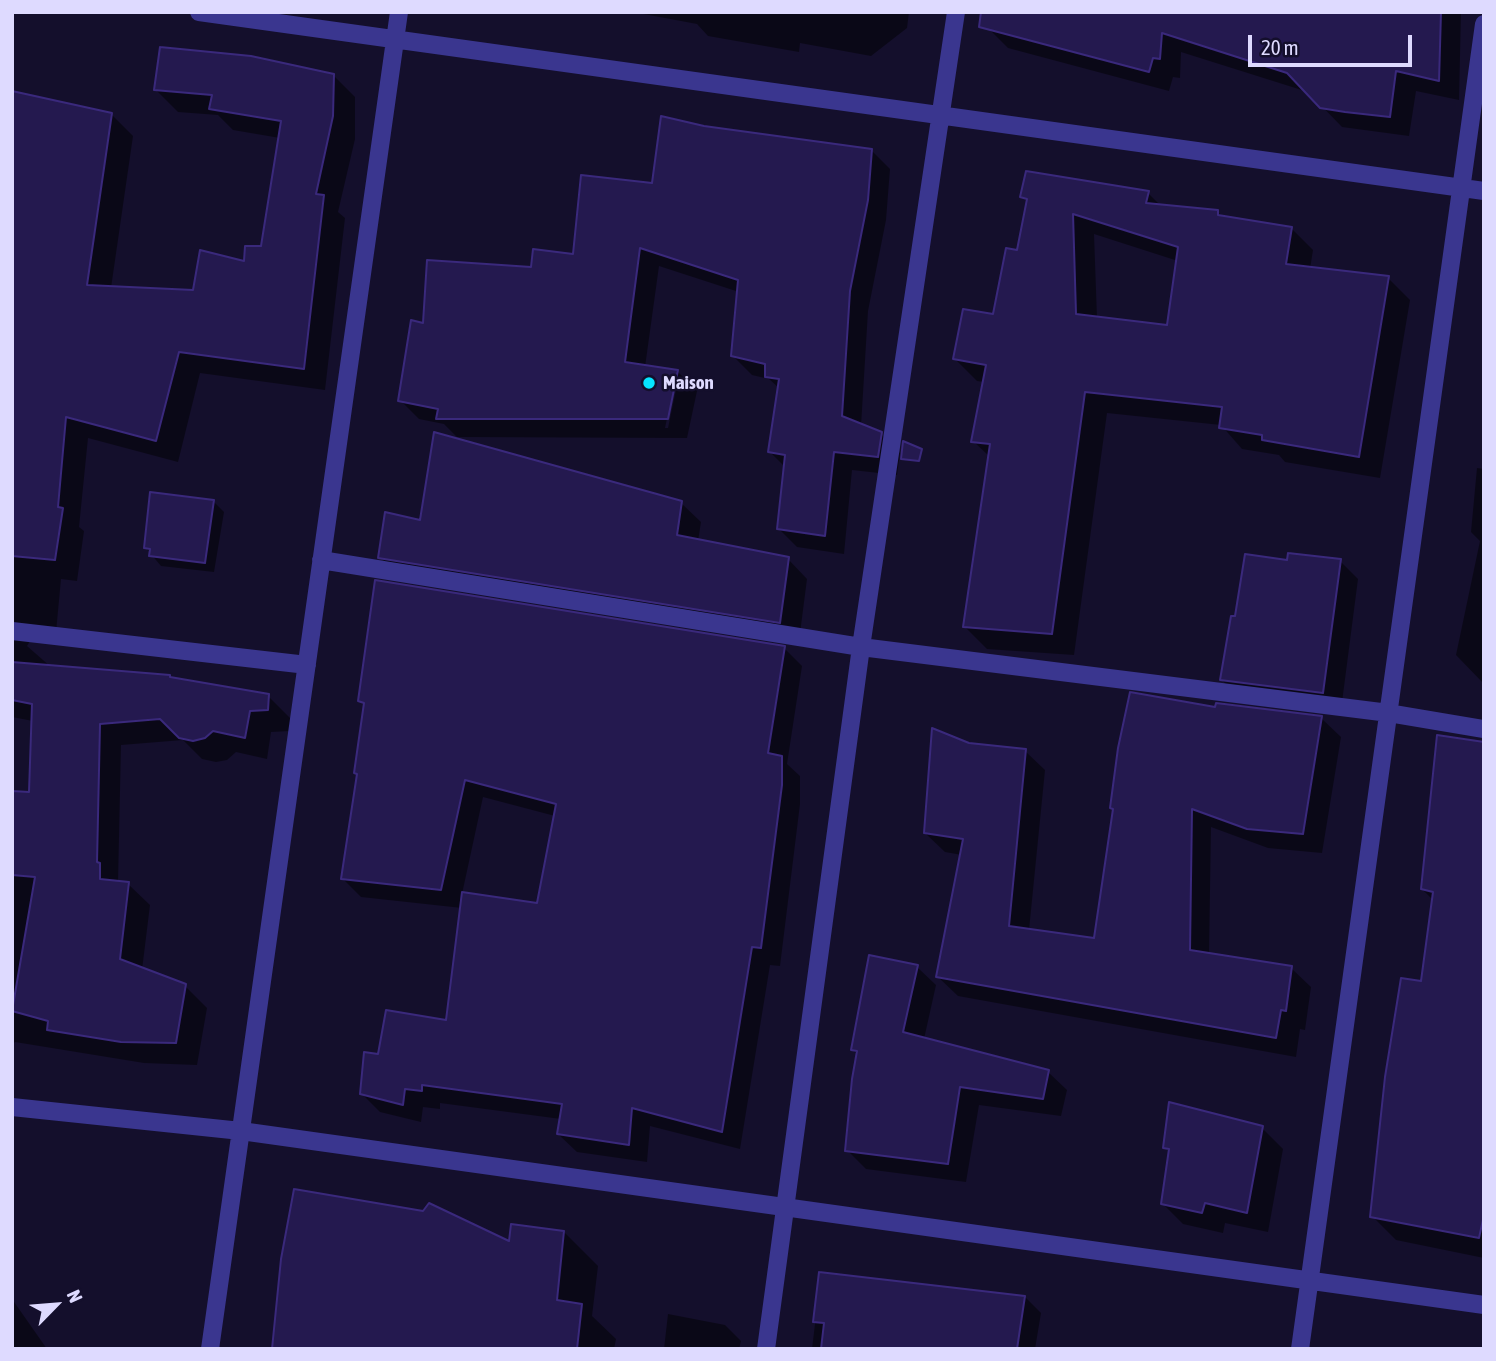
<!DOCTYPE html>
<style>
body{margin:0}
#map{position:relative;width:1496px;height:1361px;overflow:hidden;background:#140f2c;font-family:"Asap Condensed",sans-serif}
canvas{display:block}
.frame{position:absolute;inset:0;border:14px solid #dedaff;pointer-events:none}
.north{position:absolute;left:21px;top:1270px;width:70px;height:70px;-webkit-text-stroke:5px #140f2c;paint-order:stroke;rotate:65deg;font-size:19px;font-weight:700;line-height:28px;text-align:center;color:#dedaff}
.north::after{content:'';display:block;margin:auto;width:24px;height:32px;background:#dedaff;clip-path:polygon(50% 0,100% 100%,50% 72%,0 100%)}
.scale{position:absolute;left:1248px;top:35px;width:164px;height:32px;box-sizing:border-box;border:4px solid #dedaff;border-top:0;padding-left:9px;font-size:21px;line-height:24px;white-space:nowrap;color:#dedaff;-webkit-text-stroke:5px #140f2c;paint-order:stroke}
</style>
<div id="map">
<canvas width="1496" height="1361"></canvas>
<div class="frame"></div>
<div class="north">N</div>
<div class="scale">20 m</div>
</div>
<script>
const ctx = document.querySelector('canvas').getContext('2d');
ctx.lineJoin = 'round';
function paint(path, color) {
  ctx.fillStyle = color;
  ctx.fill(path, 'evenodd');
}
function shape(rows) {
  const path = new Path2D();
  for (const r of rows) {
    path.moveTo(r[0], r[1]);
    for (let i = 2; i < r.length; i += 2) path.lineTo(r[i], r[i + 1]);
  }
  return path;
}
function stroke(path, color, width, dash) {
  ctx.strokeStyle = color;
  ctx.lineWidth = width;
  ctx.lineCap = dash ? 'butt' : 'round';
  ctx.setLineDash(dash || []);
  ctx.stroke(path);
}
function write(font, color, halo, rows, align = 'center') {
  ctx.font = font + ' "Asap Condensed",sans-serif';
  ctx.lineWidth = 5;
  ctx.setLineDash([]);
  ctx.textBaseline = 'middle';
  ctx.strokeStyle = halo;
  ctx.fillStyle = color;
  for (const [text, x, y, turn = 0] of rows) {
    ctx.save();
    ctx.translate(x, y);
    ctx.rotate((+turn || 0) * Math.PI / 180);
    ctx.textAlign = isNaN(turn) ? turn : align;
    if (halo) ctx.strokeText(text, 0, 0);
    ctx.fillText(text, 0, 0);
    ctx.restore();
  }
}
paint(shape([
 [633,12,909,12,907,28,871,56,800,43,799,52,708,36,697,24],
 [991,12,1461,12,1459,100,1416,91,1409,136,1342,127,1308,92,1181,52,1180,78,1173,77,1169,91,1008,48,988,28],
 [333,75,355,97,355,139,338,212,345,218,325,390,200,373,178,462,88,438,79,527,84,531,77,581,61,579,55,643,30,641,27,646,51,667,169,676,173,680,268,696,290,718,290,731,271,732,267,759,236,752,227,760,216,762,202,759,183,740,121,745,118,883,128,884,150,905,142,970,185,986,207,1008,197,1065,144,1063,15,1042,12,1045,12,790,31,793,33,721,12,717,12,91,111,114,133,136,111,288,195,291,246,263,263,248,280,138,233,130,218,115,178,112,156,90],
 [704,128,871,150,890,169,886,220,868,311,861,426,881,434,900,453,897,475,852,470,844,554,797,547,778,528,786,468,770,452,779,388,769,379,752,375,733,356,739,292,659,266,645,367,678,372,697,391,687,438,457,437,444,424,419,419,400,400,424,325,532,269,574,256,653,185],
 [674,385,677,385,668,428,665,428],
 [1148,193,1161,206,1218,212,1223,217,1291,228,1313,250,1310,269,1388,278,1410,300,1380,478,1285,462,1279,455,1242,449,1221,425,1107,413,1074,655,987,649,965,627,990,457,973,441,984,382,977,381,955,359,994,316,1019,252,1028,203,1022,196],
 [1094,234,1178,261,1168,327,1097,318],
 [1477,468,1484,469,1484,684,1456,655,1480,541,1471,532],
 [214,502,224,512,214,572,161,566,145,547],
 [681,503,701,522,698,541,788,559,807,579,799,641,399,576,380,557,421,522],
 [1340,561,1358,579,1341,710,1239,698,1222,680,1237,618,1289,562],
 [784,648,802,666,787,764,800,776,800,804,780,966,770,965,740,1149,650,1126,647,1162,577,1152,558,1134,561,1119,440,1103,440,1109,423,1107,421,1122,380,1112,362,1094,380,1056,447,1022,462,908,361,897,343,879,359,775,365,706,360,701],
 [483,797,555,816,538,905,462,894],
 [1216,709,1321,718,1341,737,1322,853,1268,848,1211,827,1209,954,1291,968,1311,987,1305,1030,1300,1029,1296,1057,958,996,938,977,962,855,945,852,925,833,969,745,1025,751,1045,770,1029,930,1095,940],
 [1484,744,1484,1258,1396,1240,1372,1216,1423,983,1433,900,1422,889],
 [917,967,936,985,924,1039,1048,1072,1067,1090,1061,1116,979,1105,966,1182,866,1169,847,1150,858,1055,852,1050],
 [1262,1128,1283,1149,1268,1232,1225,1223,1223,1233,1183,1224,1163,1204,1170,1153,1165,1147],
 [564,1232,598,1266,592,1316,616,1339,614,1349,274,1349,511,1244],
 [821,1274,1025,1297,1041,1313,1035,1349,812,1349],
 [12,1299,47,1349,12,1349],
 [668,1314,725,1325,741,1341,739,1349,664,1349]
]), '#0007');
const building = shape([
 [981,12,1441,12,1439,81,1396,71,1390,117,1345,112,1320,108,1287,73,1162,33,1160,59,1153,58,1149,72,979,27,981,12],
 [160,47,251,56,334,74,333,116,316,194,324,195,304,369,179,352,156,441,66,417,58,507,63,508,55,560,12,556,12,91,112,113,87,285,193,290,200,250,244,261,245,246,261,246,281,121,209,109,212,95,154,90,160,47],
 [661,116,704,126,872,149,868,200,850,291,842,416,882,432,878,457,834,452,825,536,777,529,785,455,768,452,779,379,765,377,765,364,731,356,738,280,640,248,625,362,678,370,668,419,436,419,438,409,398,401,411,320,423,323,427,260,531,267,533,249,573,254,581,175,652,183,661,116],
 [1026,171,1149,191,1146,203,1218,210,1218,215,1292,227,1286,264,1389,276,1359,457,1262,440,1262,435,1219,428,1222,407,1085,392,1052,634,963,627,990,444,971,442,986,365,953,359,963,309,993,314,1006,248,1017,250,1027,199,1020,197,1026,171],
 [1073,214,1178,247,1167,325,1076,314,1073,214],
 [434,432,682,501,677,535,789,557,780,623,378,558,385,512,420,520,434,432],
 [903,441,922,449,919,461,901,459,903,441],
 [150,492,214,500,205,563,149,556,150,549,144,548,150,492],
 [1288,553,1341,559,1323,693,1220,680,1231,616,1235,616,1245,554,1287,560,1288,553],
 [375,580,785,646,768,753,782,756,782,785,761,948,752,947,722,1132,632,1108,629,1145,557,1134,562,1104,422,1085,422,1091,405,1089,403,1105,360,1094,364,1052,378,1054,386,1010,446,1020,462,892,537,903,556,804,465,780,441,890,341,879,357,774,354,773,364,703,358,701,375,580],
 [12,662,170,675,170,677,269,694,268,710,250,711,245,738,213,731,205,738,193,741,179,738,160,719,100,724,97,862,100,863,100,879,129,882,120,959,186,984,176,1043,121,1042,47,1030,48,1021,12,1011,35,877,12,875,12,791,29,792,32,704,12,700,12,662],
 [1130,692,1215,707,1216,703,1322,716,1303,834,1247,829,1192,809,1190,950,1292,966,1286,1011,1281,1010,1276,1038,936,977,963,839,924,833,932,728,969,743,1026,749,1009,926,1094,938,1113,809,1110,808,1118,748,1130,692],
 [1437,735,1484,742,1484,1215,1479,1238,1370,1217,1385,1077,1401,978,1421,981,1433,892,1421,889,1437,735],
 [869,955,918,965,903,1032,1049,1070,1043,1099,960,1087,948,1164,845,1151,852,1079,857,1051,851,1050,869,955],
 [1169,1102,1263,1126,1247,1213,1205,1203,1202,1213,1161,1204,1169,1149,1163,1148,1169,1102],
 [294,1189,423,1211,429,1203,509,1241,511,1224,564,1231,557,1300,582,1304,577,1349,272,1349,281,1259,294,1189],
 [819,1272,1025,1296,1017,1349,821,1349,824,1323,813,1322,819,1272]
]);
paint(building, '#24194f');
stroke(building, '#3a297c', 2);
stroke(shape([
 [199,12,1484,191],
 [321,560,861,647,1389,713,1484,729],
 [12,631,307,665],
 [12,1107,241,1131,1484,1305],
 [210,1349,399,12],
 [766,1349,861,647,956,12],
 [1300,1349,1484,24]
]), '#3a368f', 18);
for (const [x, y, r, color] of [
 [649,383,7,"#06e4ff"]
]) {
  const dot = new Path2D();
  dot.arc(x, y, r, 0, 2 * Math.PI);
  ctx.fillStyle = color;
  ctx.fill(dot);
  stroke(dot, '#140f2c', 2.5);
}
write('bold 19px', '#dedaff', '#140f2c', [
 ["Maison",663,383]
], 'left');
</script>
